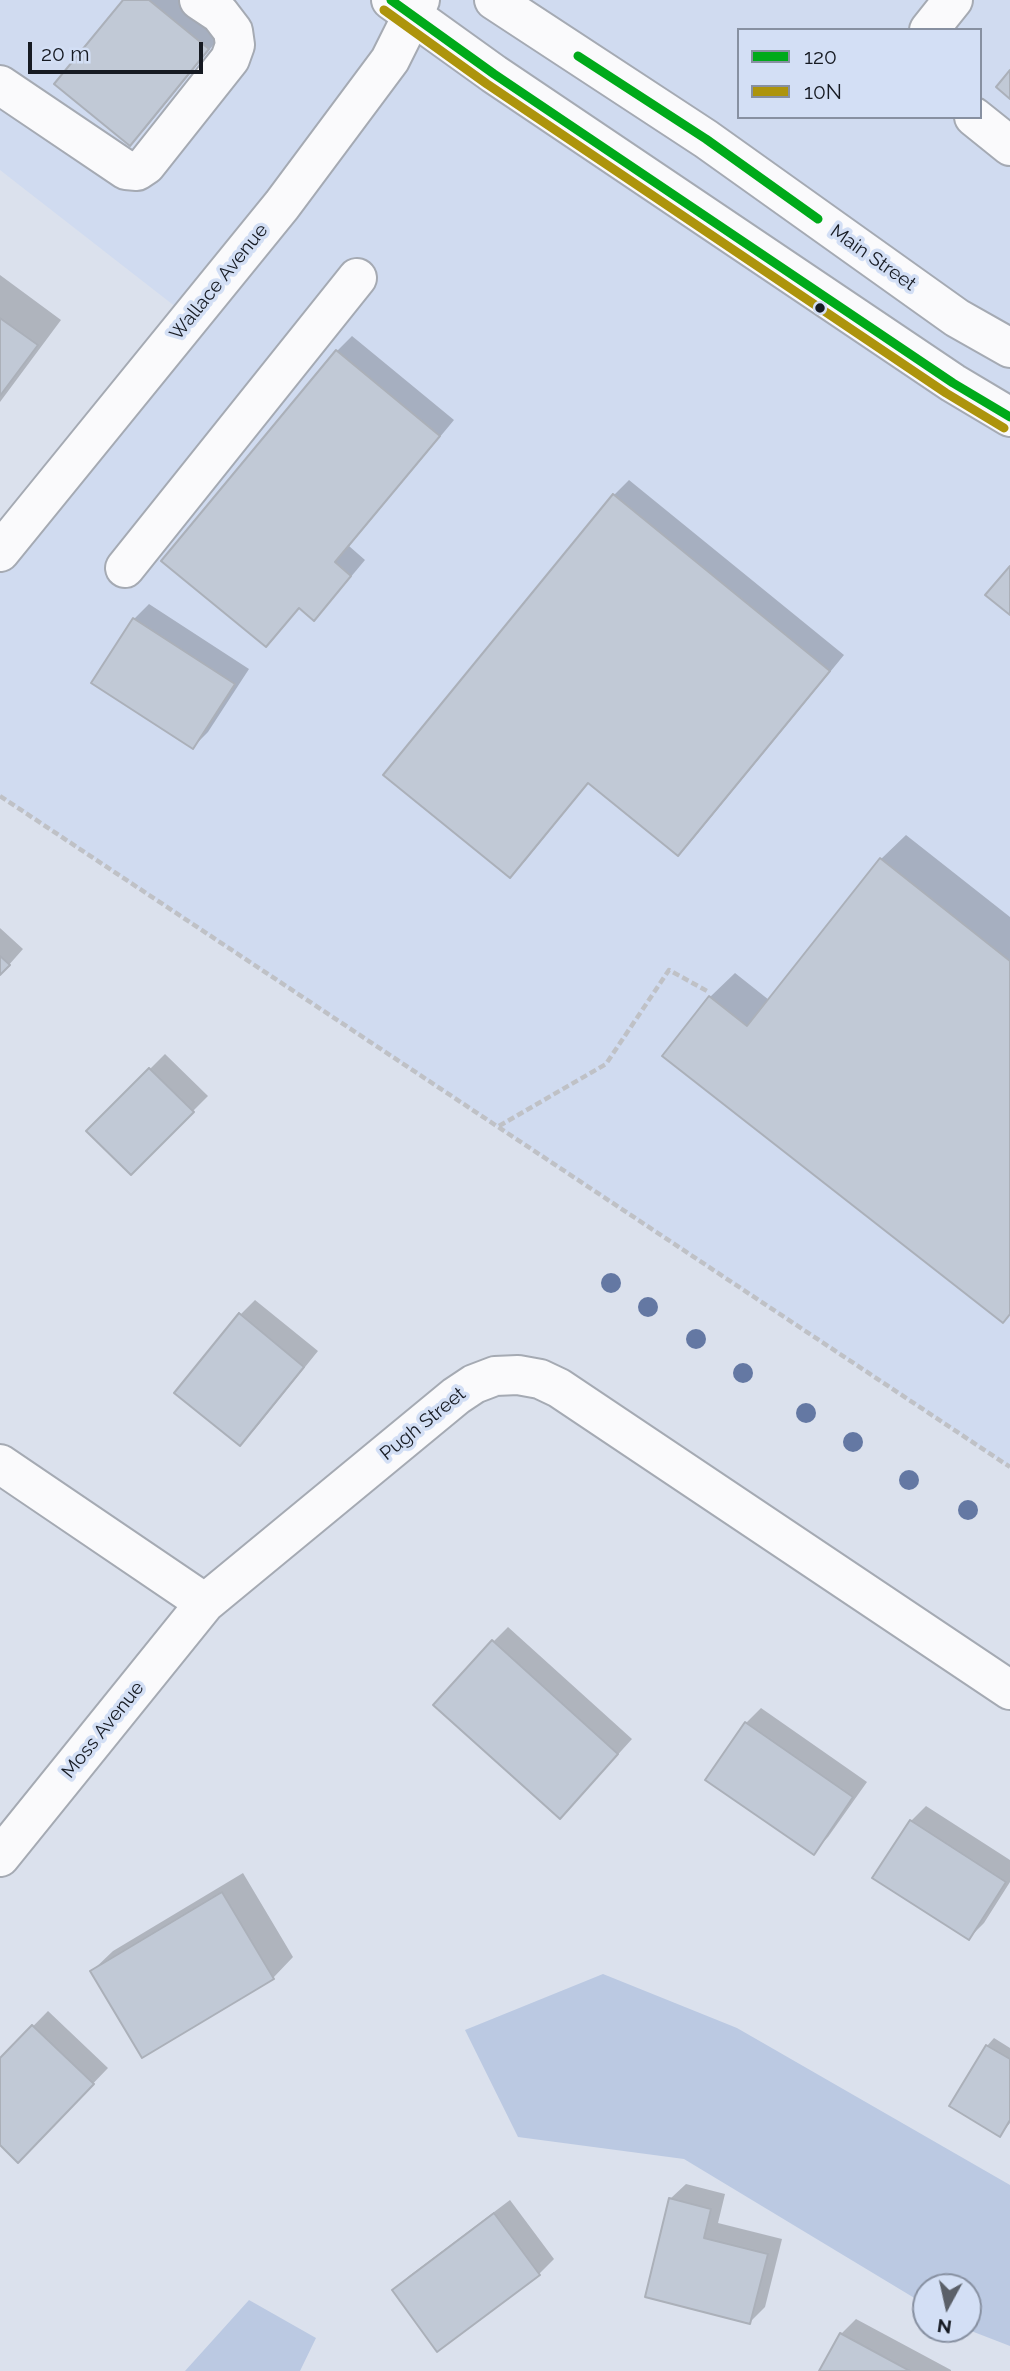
<!DOCTYPE html>
<style>
body{margin:0}
#map{position:relative;width:1010px;height:2371px;overflow:hidden;background:#dbe1ed;font-family:Raleway,sans-serif}
canvas{display:block}
.legend{position:absolute;left:737px;top:28px;width:245px;height:91px;box-sizing:border-box;background:#d3dff5;border:2px solid #8790a1;margin:0;padding:9px 12px;list-style:none;font-size:21px;color:#161a22}
.legend li{display:flex;align-items:center;gap:14px;height:35px}
.legend b{width:35px;border:2px solid #8790a1}
.north{position:absolute;left:912px;top:2273px;width:70px;height:70px;box-sizing:border-box;background:#d3dff5;border:2px solid #8790a1;border-radius:50%;rotate:188deg;font-size:19px;font-weight:700;line-height:28px;text-align:center;color:#161a22}
.north::after{content:'';display:block;margin:auto;width:24px;height:32px;background:#5b6069;clip-path:polygon(50% 0,100% 100%,50% 72%,0 100%)}
.scale{position:absolute;left:28px;top:42px;width:175px;height:32px;box-sizing:border-box;border:4px solid #161a22;border-top:0;padding-left:9px;font-size:21px;line-height:24px;white-space:nowrap;color:#161a22;-webkit-text-stroke:5px #d3dff5;paint-order:stroke}
</style>
<div id="map">
<canvas width="1010" height="2371"></canvas>
<ul class="legend">
<li><b style="height:9px;background:#00aa1a"></b>120</li>
<li><b style="height:9px;background:#ad940c"></b>10N</li>
</ul>
<div class="north">N</div>
<div class="scale">20 m</div>
</div>
<script>
const ctx = document.querySelector('canvas').getContext('2d');
ctx.lineJoin = 'round';
function paint(path, color) {
  ctx.fillStyle = color;
  ctx.fill(path, 'evenodd');
}
function shape(rows) {
  const path = new Path2D();
  for (const r of rows) {
    path.moveTo(r[0], r[1]);
    for (let i = 2; i < r.length; i += 2) path.lineTo(r[i], r[i + 1]);
  }
  return path;
}
function stroke(path, color, width, dash) {
  ctx.strokeStyle = color;
  ctx.lineWidth = width;
  ctx.lineCap = dash ? 'butt' : 'round';
  ctx.setLineDash(dash || []);
  ctx.stroke(path);
}
function write(font, color, halo, rows, align = 'center') {
  ctx.font = font + ' Raleway,sans-serif';
  ctx.lineWidth = 7;
  ctx.setLineDash([]);
  ctx.textBaseline = 'middle';
  ctx.strokeStyle = halo;
  ctx.fillStyle = color;
  for (const [text, x, y, turn = 0] of rows) {
    ctx.save();
    ctx.translate(x, y);
    ctx.rotate((+turn || 0) * Math.PI / 180);
    ctx.textAlign = isNaN(turn) ? turn : align;
    if (halo) ctx.strokeText(text, 0, 0);
    ctx.fillText(text, 0, 0);
    ctx.restore();
  }
}
paint(shape([
 [0,0,1010,0,1010,1467,0,796,0,552,190,318,0,170],
 [739,30,980,30,980,117,739,117]
]), '#d0dbf0');
paint(shape([
 [603,1974,737,2028,1010,2185,1010,2346,966,2329,968,2329,968,2287,926,2287,926,2305,684,2159,518,2137,465,2030],
 [249,2300,316,2338,300,2371,185,2371]
]), '#bbc9e2');
paint(shape([
 [126,0,182,0,223,33,145,129,130,144],
 [0,275,61,320,0,402],
 [352,336,454,420,349,546,365,560,329,603,314,618,300,607,266,645,163,561,337,351],
 [629,480,844,655,693,839,678,854,589,782,525,861,510,876,614,495],
 [149,604,249,669,208,732,193,747,93,682,134,619],
 [906,835,1010,917,1010,1314,710,997,735,973,769,1000,881,859],
 [0,928,23,949,0,975],
 [165,1054,208,1096,131,1173,88,1131],
 [255,1300,318,1351,255,1429,240,1444,241,1314],
 [508,1627,632,1739,575,1802,493,1642],
 [761,1708,867,1782,828,1837,813,1852,746,1723],
 [926,1806,1010,1860,1010,1882,984,1923,969,1938,911,1821],
 [243,1873,293,1957,273,1978,92,1971,113,1951],
 [48,2011,108,2068,33,2146,0,2143,0,2060],
 [994,2038,1010,2048,1010,2123,1000,2135,987,2046],
 [686,2184,725,2194,718,2223,782,2239,765,2307,750,2322,670,2199],
 [510,2200,554,2259,539,2274,437,2349,394,2290,409,2276],
 [856,2319,951,2370,951,2371,821,2371,841,2334]
]), '#0003');
const building = shape([
 [123,0,149,0,209,49,130,146,54,84,123,0],
 [1010,70,1010,99,996,87,1010,70],
 [0,318,38,345,0,396,0,318],
 [336,350,440,436,335,562,351,576,314,621,299,608,266,647,161,561,336,350],
 [613,494,830,671,678,856,588,783,510,878,383,775,613,494],
 [1010,566,1010,615,985,595,1010,566],
 [133,618,235,684,193,749,91,683,133,618],
 [880,858,1010,961,1010,1314,1003,1323,662,1056,709,996,747,1026,880,858],
 [0,956,10,965,0,975,0,956],
 [149,1068,194,1112,131,1175,86,1131,149,1068],
 [239,1313,304,1367,240,1446,174,1393,239,1313],
 [492,1640,618,1754,560,1819,433,1705,492,1640],
 [745,1722,853,1797,814,1855,705,1780,745,1722],
 [910,1820,1006,1882,969,1940,872,1878,910,1820],
 [222,1892,274,1979,142,2058,90,1971,222,1892],
 [32,2025,94,2084,18,2163,0,2145,0,2058,32,2025],
 [986,2045,1010,2059,1010,2120,1000,2137,949,2106,986,2045],
 [669,2198,711,2209,704,2238,768,2254,750,2324,645,2297,669,2198],
 [494,2213,540,2275,437,2352,392,2290,494,2213],
 [840,2333,910,2371,819,2371,840,2333]
]);
paint(building, '#c1c9d6');
stroke(building, '#abb0b9', 2);
const minor = shape([
 [929,30,953,0],
 [0,85,126,170,137,171,146,165,230,59,235,45,233,31,220,14,199,0],
 [974,117,1010,146],
 [0,552,282,205,390,60,420,0],
 [125,568,357,278],
 [0,1464,205,1603,456,1396,474,1384,495,1376,518,1375,540,1379,559,1388,1010,1690],
 [0,1857,205,1603]
]);
const major = shape([
 [391,0,494,74,953,383,1010,417],
 [494,0,706,139,957,318,1010,348]
]);
stroke(minor, '#a5aab3', 42);
stroke(major, '#a5aab3', 42);
stroke(shape([
 [0,796,1010,1467],
 [499,1126,606,1064,669,970,707,991]
]), '#bfc1c6', 4.5, [7, 3.5]);
stroke(minor, '#fafafc', 38);
stroke(major, '#fafafc', 38);
stroke(shape([
 [391,0,494,74,953,383,1010,417],
 [578,56,706,139,818,219]
]), '#00aa1a', 9);
stroke(shape([
 [384,10,487,84,946,393,1004,428]
]), '#ad940c', 9);
ctx.fillStyle = '#6478a3';
for (const [x, y] of [
 [611,1283],
 [648,1307],
 [696,1339],
 [743,1373],
 [806,1413],
 [853,1442],
 [909,1480],
 [968,1510]
]) {
  ctx.beginPath();
  ctx.arc(x, y, 10, 0, 2 * Math.PI);
  ctx.fill();
}
for (const [x, y, r, color] of [
 [820,308,6,"#161a22"]
]) {
  const dot = new Path2D();
  dot.arc(x, y, r, 0, 2 * Math.PI);
  ctx.fillStyle = color;
  ctx.fill(dot);
  stroke(dot, '#d3dff5', 2.5);
}
write('19px', '#161a22', '#d3dff5', [
 ["Main Street",873,258,35],
 ["Wallace Avenue",219,282,-51],
 ["Pugh Street",423,1424,-39],
 ["Moss Avenue",103,1730,-51]
]);
</script>
